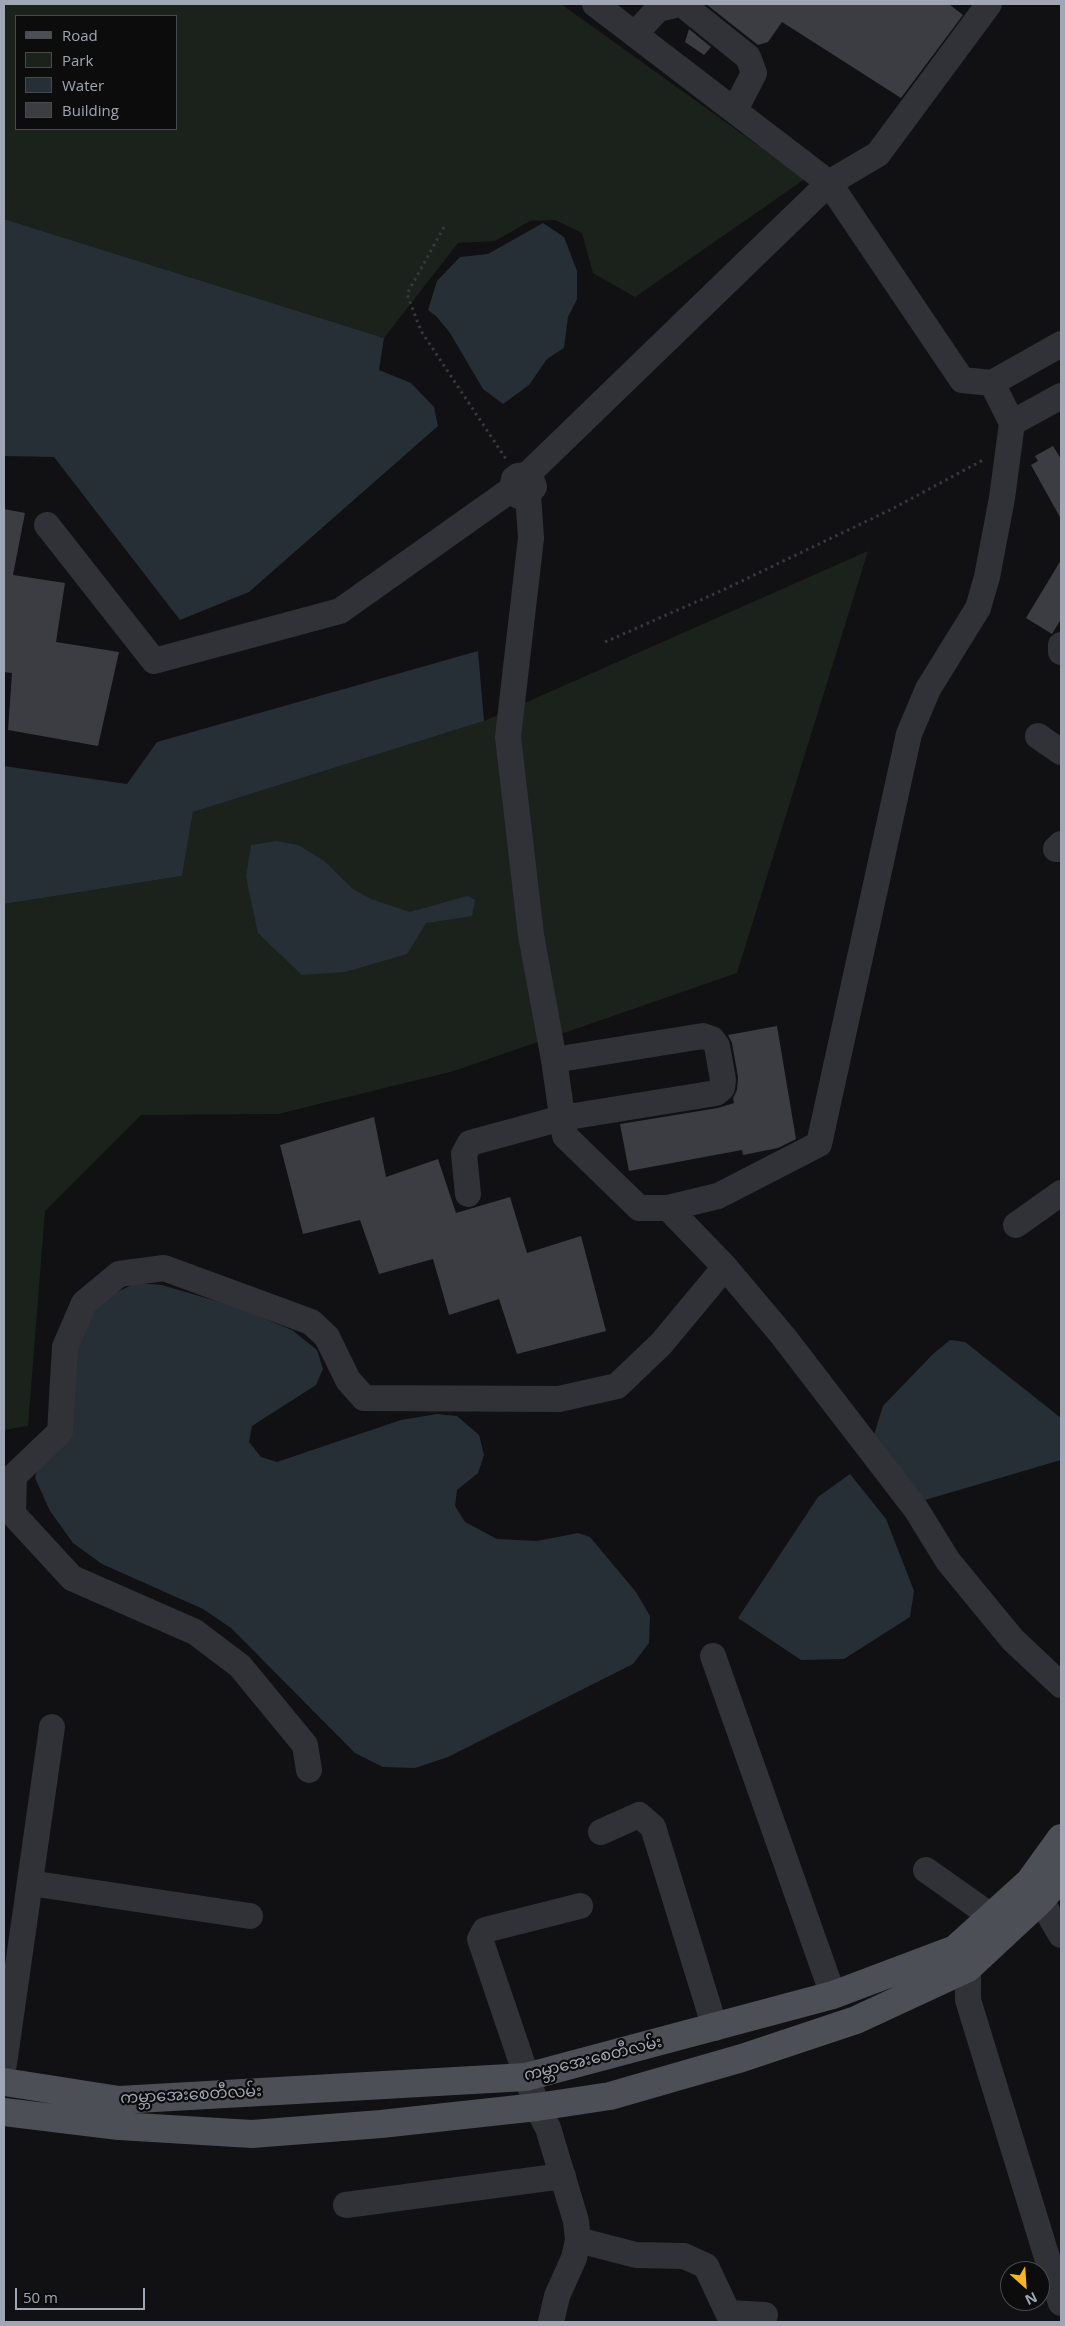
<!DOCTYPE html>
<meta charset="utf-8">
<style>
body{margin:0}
#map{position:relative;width:1065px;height:2326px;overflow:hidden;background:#111012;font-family:"Open Sans",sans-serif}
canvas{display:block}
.frame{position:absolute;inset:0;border:5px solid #a1a6b4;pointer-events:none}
.legend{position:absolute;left:15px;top:15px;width:162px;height:115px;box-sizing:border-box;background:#0c0c0d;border:1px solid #484a50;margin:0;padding:6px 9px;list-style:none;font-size:15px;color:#a1a6b4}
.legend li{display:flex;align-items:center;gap:10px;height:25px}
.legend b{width:25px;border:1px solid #484a50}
.north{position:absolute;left:1000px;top:2261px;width:50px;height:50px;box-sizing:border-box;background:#0c0c0d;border:1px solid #484a50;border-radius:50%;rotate:154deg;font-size:14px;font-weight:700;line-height:20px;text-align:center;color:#a1a6b4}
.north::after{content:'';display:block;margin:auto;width:18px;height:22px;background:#fab620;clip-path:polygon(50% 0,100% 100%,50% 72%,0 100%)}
.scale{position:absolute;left:15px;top:2288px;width:130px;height:22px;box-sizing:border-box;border:2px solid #a1a6b4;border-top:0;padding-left:6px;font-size:15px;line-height:18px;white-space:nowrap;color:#a1a6b4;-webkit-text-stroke:4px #0c0c0d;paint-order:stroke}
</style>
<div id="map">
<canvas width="1065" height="2326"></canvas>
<div class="frame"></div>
<ul class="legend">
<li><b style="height:6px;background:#4d4f56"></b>Road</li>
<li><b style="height:14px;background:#1b221c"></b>Park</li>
<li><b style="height:14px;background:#272f36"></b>Water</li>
<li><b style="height:14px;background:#3c3d42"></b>Building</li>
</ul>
<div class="north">N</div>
<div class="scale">50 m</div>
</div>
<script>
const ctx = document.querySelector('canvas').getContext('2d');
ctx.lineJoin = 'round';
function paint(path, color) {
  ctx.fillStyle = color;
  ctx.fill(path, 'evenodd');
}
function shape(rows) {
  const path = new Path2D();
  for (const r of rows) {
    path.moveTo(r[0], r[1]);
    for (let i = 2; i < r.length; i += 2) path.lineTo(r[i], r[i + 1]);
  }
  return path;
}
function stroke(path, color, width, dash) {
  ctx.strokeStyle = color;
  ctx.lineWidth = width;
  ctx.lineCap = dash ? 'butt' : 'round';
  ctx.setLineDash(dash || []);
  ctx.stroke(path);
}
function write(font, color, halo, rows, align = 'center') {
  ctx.font = font + ' "Open Sans","Noto Sans Myanmar",sans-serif';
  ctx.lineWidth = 4.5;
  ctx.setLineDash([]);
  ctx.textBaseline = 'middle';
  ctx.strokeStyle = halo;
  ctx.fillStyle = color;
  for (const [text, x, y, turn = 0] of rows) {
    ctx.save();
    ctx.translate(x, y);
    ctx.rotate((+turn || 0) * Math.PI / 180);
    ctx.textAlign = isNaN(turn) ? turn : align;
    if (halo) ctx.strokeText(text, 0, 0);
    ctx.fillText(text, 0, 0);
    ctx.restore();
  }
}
paint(shape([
 [4,4,561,4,805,179,635,297,593,273,582,233,555,220,530,221,495,241,458,243,384,338,4,219],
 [16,16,176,16,176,129,16,129],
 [868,551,737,973,454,1071,278,1114,141,1115,45,1211,28,1426,4,1430,4,904,182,876,193,812,484,721]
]), '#1b221c');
paint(shape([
 [4,219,384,338,379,370,411,383,434,407,438,426,249,592,180,620,54,457,4,456],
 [543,223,564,237,577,271,577,299,568,317,564,348,547,359,529,385,503,404,483,389,450,333,436,316,428,310,437,281,460,257,488,254],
 [478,651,484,721,193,812,182,876,4,904,4,766,127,784,157,742],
 [277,841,298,845,324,861,353,889,371,899,410,912,467,896,475,900,472,916,426,923,407,954,345,972,302,975,258,933,246,877,251,845],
 [136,1283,162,1285,236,1307,292,1330,317,1350,323,1369,316,1385,252,1426,249,1442,261,1457,277,1462,401,1420,437,1414,457,1416,479,1435,484,1455,478,1473,457,1490,455,1506,465,1522,497,1539,537,1541,578,1533,590,1537,636,1592,650,1616,649,1643,633,1664,448,1757,415,1768,383,1767,355,1753,231,1628,203,1609,102,1564,73,1543,50,1511,35,1478,79,1325,104,1298],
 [950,1340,965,1342,1061,1418,1061,1460,908,1505,870,1448,883,1406,933,1354],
 [850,1474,886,1519,914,1591,910,1617,844,1659,801,1660,738,1618,818,1497]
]), '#272f36');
paint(shape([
 [706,4,949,4,963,15,901,98,782,22,768,42,758,45],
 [689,29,711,47,704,55,685,42],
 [1053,446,1061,459,1061,519,1031,465,1038,461,1035,456],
 [4,509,25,513,13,575,65,583,56,642,119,652,98,746,8,730,12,673,4,672],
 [1061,560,1061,619,1052,634,1026,618],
 [777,1026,796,1139,778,1148,743,1155,742,1150,629,1171,620,1124,718,1108,734,1103,733,1098,737,1090,738,1077,732,1043,728,1035],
 [374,1117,386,1177,438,1159,456,1213,510,1197,527,1253,581,1236,606,1331,517,1354,499,1299,449,1315,433,1259,379,1274,360,1220,303,1234,280,1145]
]), '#3c3d42');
stroke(shape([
 [444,227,407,294,421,331,506,459],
 [605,642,723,590,892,509,985,459]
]), '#37393e', 3, [2.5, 4]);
stroke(shape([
 [595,4,829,183,962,380,992,383,1061,344],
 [682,4,748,57,754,73,735,110],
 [635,34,658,9,679,4],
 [1012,423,1061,396],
 [527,475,531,478,534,487,528,495,519,496,512,489,514,479,518,476,527,475,829,183,878,154,989,4],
 [528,495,531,538,508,737,531,935,554,1060,565,1136,639,1208,668,1208,718,1196,819,1144,909,734,928,689,978,608,987,577,1002,498,1012,423,992,383],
 [47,525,154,661,340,611,512,489],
 [1061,645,1061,652],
 [1038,736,1061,752],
 [1056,849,1061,844],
 [468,1194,464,1154,470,1143,562,1118,716,1093,722,1088,723,1080,717,1046,712,1039,703,1036,554,1060],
 [668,1208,725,1267,783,1336,916,1509,948,1561,1013,1640,1061,1685],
 [1016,1225,1061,1193],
 [713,1656,833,1995],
 [309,1770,305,1745,240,1666,195,1632,72,1578,13,1514,14,1476,60,1432,65,1347,84,1303,119,1274,164,1268,311,1322,327,1337,348,1380,364,1398,559,1399,617,1386,661,1344,725,1267],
 [601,1832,639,1815,653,1827,715,2028],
 [926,1870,991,1916],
 [1030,1882,1061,1935],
 [30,1883,250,1916],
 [968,1968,968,2000,1061,2303],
 [4,2064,52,1727],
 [346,2205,563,2176],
 [578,2240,636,2255,684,2256,706,2266,728,2313,765,2315],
 [551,2322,557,2296,574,2258,578,2240,576,2221,548,2128,537,2107,480,1939,485,1930,580,1906]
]), '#313237', 26);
stroke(shape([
 [4,2082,119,2100,526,2077,833,1995,955,1949,1030,1881,1061,1838],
 [4,2112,119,2126,252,2134,381,2124,537,2107,610,2096,742,2058,856,2020,968,1968,1041,1900,1061,1877]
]), '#4d4f56', 28);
write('16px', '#a1a6b4', '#0c0c0d', [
 ["ကမ္ဘာအေးစေတီလမ်း",593,2059,-14],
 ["ကမ္ဘာအေးစေတီလမ်း",191,2095,-3]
]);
</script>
